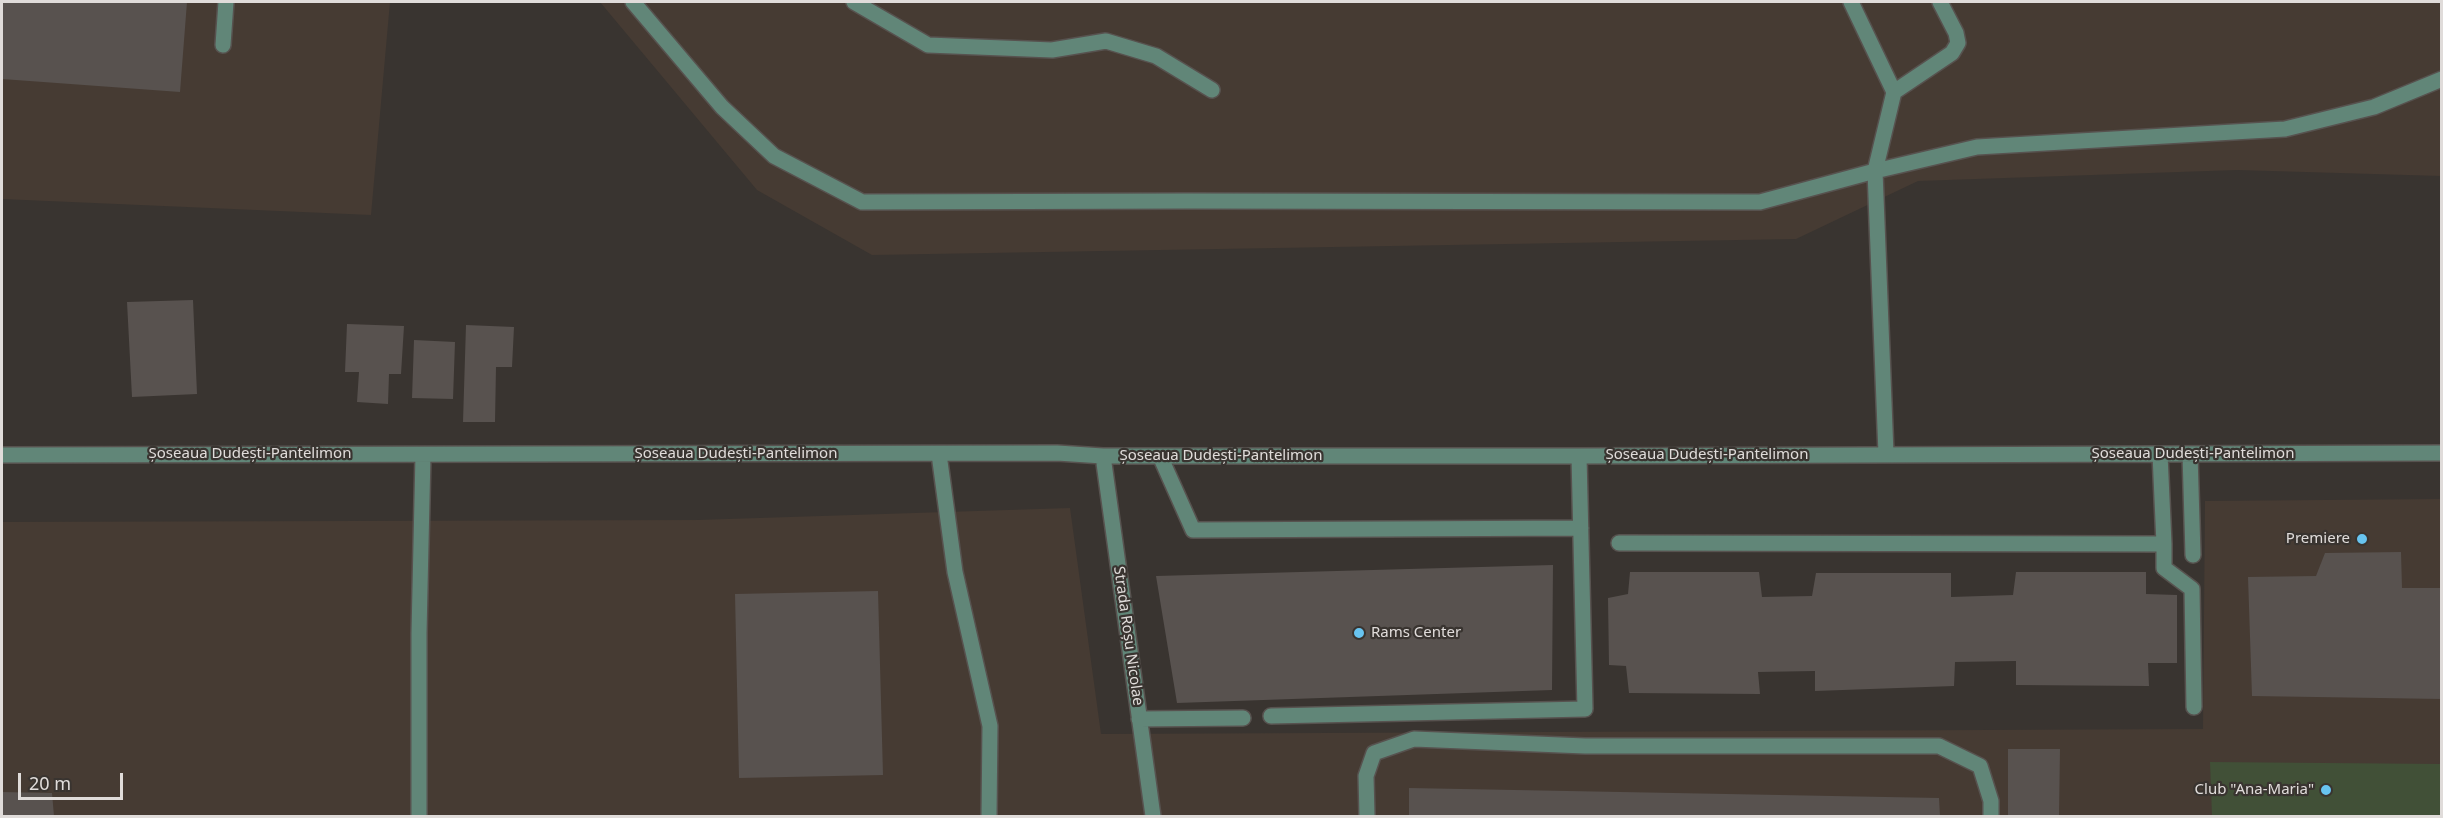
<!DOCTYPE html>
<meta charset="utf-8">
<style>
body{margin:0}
#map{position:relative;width:2443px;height:818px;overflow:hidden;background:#393430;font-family:"Noto Sans",sans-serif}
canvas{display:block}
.frame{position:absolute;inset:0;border:3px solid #e0dcda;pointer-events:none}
.scale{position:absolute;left:18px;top:773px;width:105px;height:27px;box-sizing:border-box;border:3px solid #e0dcda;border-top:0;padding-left:8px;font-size:18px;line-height:21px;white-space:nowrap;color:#e0dcda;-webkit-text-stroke:4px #393430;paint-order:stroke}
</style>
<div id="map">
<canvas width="2443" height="818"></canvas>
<div class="frame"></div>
<div class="scale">20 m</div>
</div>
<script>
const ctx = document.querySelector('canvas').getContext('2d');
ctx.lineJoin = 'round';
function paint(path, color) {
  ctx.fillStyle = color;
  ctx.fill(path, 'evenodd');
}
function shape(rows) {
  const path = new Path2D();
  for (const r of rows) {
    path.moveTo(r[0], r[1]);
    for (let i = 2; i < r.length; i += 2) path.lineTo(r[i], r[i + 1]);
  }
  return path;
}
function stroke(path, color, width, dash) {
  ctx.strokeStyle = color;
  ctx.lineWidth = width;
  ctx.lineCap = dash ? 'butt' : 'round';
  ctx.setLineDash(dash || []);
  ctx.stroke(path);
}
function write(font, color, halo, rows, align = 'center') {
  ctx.font = font + ' "Noto Sans",sans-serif';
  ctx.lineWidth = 4.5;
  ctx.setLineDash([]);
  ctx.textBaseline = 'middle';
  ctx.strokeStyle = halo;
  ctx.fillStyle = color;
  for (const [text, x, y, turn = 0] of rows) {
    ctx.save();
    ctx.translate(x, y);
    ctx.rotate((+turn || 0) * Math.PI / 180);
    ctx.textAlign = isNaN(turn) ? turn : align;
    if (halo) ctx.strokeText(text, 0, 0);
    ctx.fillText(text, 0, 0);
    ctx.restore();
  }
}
paint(shape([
 [2,2,390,2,371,215,2,199],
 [600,2,2441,2,2441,176,2237,170,1918,181,1796,239,872,255,757,190],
 [2441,499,2441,816,2,816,2,522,697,520,1070,508,1101,734,2203,729,2205,501]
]), '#463b33');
paint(shape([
 [2210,762,2441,764,2441,816,2212,816]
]), '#415037');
paint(shape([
 [2,2,187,2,180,92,2,79],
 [193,300,197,394,132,397,127,302],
 [347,324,404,326,401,374,389,374,388,404,357,402,359,372,345,372],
 [466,325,514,327,512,367,496,367,495,422,463,422],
 [414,340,455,342,453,399,412,398],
 [2401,552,2402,588,2442,588,2442,699,2252,696,2248,577,2316,576,2325,553],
 [1553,565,1552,690,1177,703,1156,576],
 [1630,572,1759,572,1762,597,1812,596,1816,573,1951,573,1951,597,2013,595,2016,572,2146,572,2146,594,2177,595,2177,663,2148,663,2149,686,2016,685,2016,661,1955,662,1954,686,1815,691,1815,671,1758,672,1760,694,1629,693,1626,666,1609,665,1608,598,1628,594],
 [878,591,883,775,739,778,735,594],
 [2008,749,2060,749,2059,816,2008,816],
 [1409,788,1939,798,1940,816,1409,816],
 [2,792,52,793,54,816,2,816]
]), '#58524f');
const minor = shape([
 [633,2,722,107,774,156,862,202,1186,201,1760,202,1875,171,1977,147,2285,129,2374,107,2442,79],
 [854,2,928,45,1052,50,1106,41,1156,56,1212,90],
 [1851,2,1894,92,1875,171,1886,454],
 [223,45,226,2],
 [1894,92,1952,53,1958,43,1956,33,1940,2],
 [939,454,955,572,990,726,989,816],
 [2190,454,2193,555],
 [2,455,1057,453,1103,456,1579,456,2442,453],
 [1103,456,1153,816],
 [1160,456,1193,530,1581,528],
 [1619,543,2164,544,2160,454],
 [2164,544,2164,568,2192,589,2194,707],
 [1271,716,1585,709,1579,456],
 [1139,719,1243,718],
 [419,816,419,633,423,455],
 [1367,816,1366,776,1374,753,1414,739,1585,746,1939,746,1980,766,1991,801,1991,816]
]);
stroke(minor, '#57524f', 18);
stroke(minor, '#618678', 15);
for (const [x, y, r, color] of [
 [2362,539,6,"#68c4f0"],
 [1359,633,6,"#68c4f0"],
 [2326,790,6,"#68c4f0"]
]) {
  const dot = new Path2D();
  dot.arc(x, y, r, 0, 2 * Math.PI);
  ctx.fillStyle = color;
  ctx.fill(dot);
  stroke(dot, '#393430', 2);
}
write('15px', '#e0dcda', '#393430', [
 ["Șoseaua Dudești-Pantelimon",250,454],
 ["Șoseaua Dudești-Pantelimon",736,454],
 ["Șoseaua Dudești-Pantelimon",2193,454],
 ["Șoseaua Dudești-Pantelimon",1707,455],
 ["Șoseaua Dudești-Pantelimon",1221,456],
 ["Strada Roșu Nicolae",1128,636,82]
]);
write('15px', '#e0dcda', '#393430', [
 ["Premiere",2350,539],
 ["Rams Center",1371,633,"left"],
 ["Club \"Ana-Maria\"",2314,790]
], 'right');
</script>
